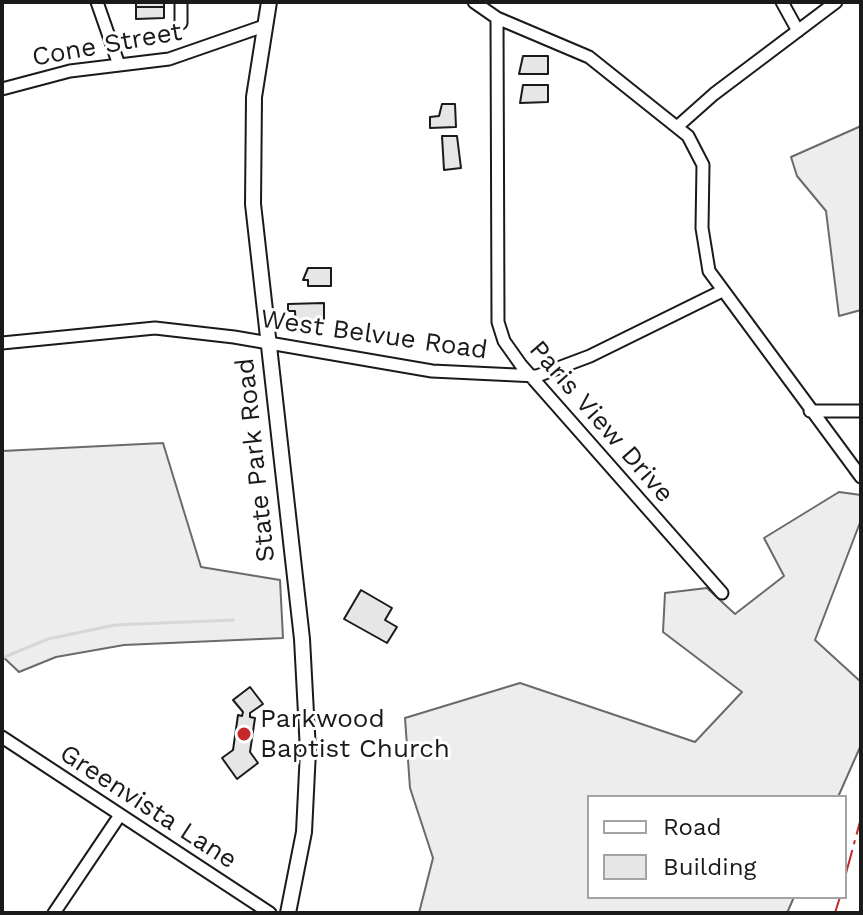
<!DOCTYPE html>
<style>
body{margin:0}
#map{position:relative;width:863px;height:915px;overflow:hidden;background:#fff;font-family:"Work Sans",sans-serif}
canvas{display:block}
.frame{position:absolute;inset:0;border:4px solid #1a1a1a;pointer-events:none}
.legend{position:absolute;left:587px;top:795px;width:260px;height:104px;box-sizing:border-box;background:#fff;border:2px solid #a3a3a3;margin:0;padding:10px 14px;list-style:none;font-size:24px;color:#1a1a1a}
.legend li{display:flex;align-items:center;gap:16px;height:40px}
.legend b{width:40px;border:2px solid #a3a3a3}
</style>
<div id="map">
<canvas width="863" height="915"></canvas>
<div class="frame"></div>
<ul class="legend">
<li><b style="height:10px;background:#fff"></b>Road</li>
<li><b style="height:22px;background:#e6e6e6"></b>Building</li>
</ul>
</div>
<script>
const ctx = document.querySelector('canvas').getContext('2d');
ctx.lineJoin = 'round';
function paint(path, color) {
  ctx.fillStyle = color;
  ctx.fill(path, 'evenodd');
}
function shape(rows) {
  const path = new Path2D();
  for (const r of rows) {
    path.moveTo(r[0], r[1]);
    for (let i = 2; i < r.length; i += 2) path.lineTo(r[i], r[i + 1]);
  }
  return path;
}
function stroke(path, color, width, dash) {
  ctx.strokeStyle = color;
  ctx.lineWidth = width;
  ctx.lineCap = dash ? 'butt' : 'round';
  ctx.setLineDash(dash || []);
  ctx.stroke(path);
}
function write(font, color, halo, rows, align = 'center') {
  ctx.font = font + ' "Work Sans",sans-serif';
  ctx.lineWidth = 6;
  ctx.setLineDash([]);
  ctx.textBaseline = 'middle';
  ctx.strokeStyle = halo;
  ctx.fillStyle = color;
  for (const [text, x, y, turn = 0] of rows) {
    ctx.save();
    ctx.translate(x, y);
    ctx.rotate((+turn || 0) * Math.PI / 180);
    ctx.textAlign = isNaN(turn) ? turn : align;
    if (halo) ctx.strokeText(text, 0, 0);
    ctx.fillText(text, 0, 0);
    ctx.restore();
  }
}
const built = shape([
 [861,126,861,310,839,316,826,211,797,176,791,157,861,126],
 [163,443,201,567,280,580,283,638,124,645,56,657,19,672,2,656,2,451,163,443],
 [839,492,861,495,861,520,815,640,861,682,861,745,838,797,589,797,589,897,794,897,787,913,419,913,433,858,410,788,405,718,520,683,695,742,742,692,663,632,665,593,707,588,735,614,784,576,764,538,839,492]
]);
paint(built, '#ededed');
stroke(built, '#6a6a6a', 2);
stroke(shape([
 [2,658,48,639,115,625,233,620]
]), '#d7d7d7', 3);
const building = shape([
 [136,2,164,2,164,7,136,7,136,2],
 [136,7,164,7,164,18,136,19,136,7],
 [523,56,548,56,548,74,519,74,523,56],
 [523,85,548,85,548,102,520,103,523,85],
 [442,104,455,104,456,127,430,128,430,117,439,116,442,104],
 [442,136,457,136,461,168,444,170,442,136],
 [308,268,331,268,331,286,308,286,308,280,303,280,308,268],
 [324,303,324,320,310,321,310,332,296,332,295,311,288,311,288,304,324,303],
 [361,590,392,608,385,620,397,627,387,643,344,619,361,590],
 [250,687,263,704,250,713,250,717,255,718,250,752,258,763,237,779,222,758,233,750,238,715,242,716,243,712,233,700,250,687]
]);
paint(building, '#e6e6e6');
stroke(building, '#1a1a1a', 2);
const minor = shape([
 [97,2,119,65],
 [181,2,181,23],
 [474,2,497,18,589,57,688,136,703,165,702,228,709,271,861,477],
 [782,2,798,31],
 [497,18,498,322,504,341,521,365,722,593],
 [2,89,70,71,169,59,264,26],
 [678,126,714,94,836,2],
 [2,343,155,328,234,337,432,371,537,376,590,356,722,291],
 [810,411,861,411],
 [2,737,270,913],
 [54,913,120,815]
]);
const major = shape([
 [269,2,254,97,253,204,302,639,308,751,304,832,288,913]
]);
stroke(minor, '#1a1a1a', 15);
stroke(major, '#1a1a1a', 18);
stroke(minor, '#fff', 11);
stroke(major, '#fff', 14);
stroke(shape([
 [845,877,861,818],
 [835,913,840,897]
]), '#c62828', 2, [28, 6, 4, 6]);
for (const [x, y, r, color] of [
 [244,734,8,"#c62828"]
]) {
  const dot = new Path2D();
  dot.arc(x, y, r, 0, 2 * Math.PI);
  ctx.fillStyle = color;
  ctx.fill(dot);
  stroke(dot, '#fff', 3);
}
write('26px', '#1a1a1a', '#fff', [
 ["Cone Street",107,45,-10],
 ["West Belvue Road",374,335,8],
 ["Paris View Drive",601,422,49],
 ["State Park Road",256,460,-96],
 ["Greenvista Lane",148,807,33]
]);
write('26px', '#1a1a1a', '#fff', [
 ["Parkwood",260,719],
 ["Baptist Church",260,749]
], 'left');
</script>
